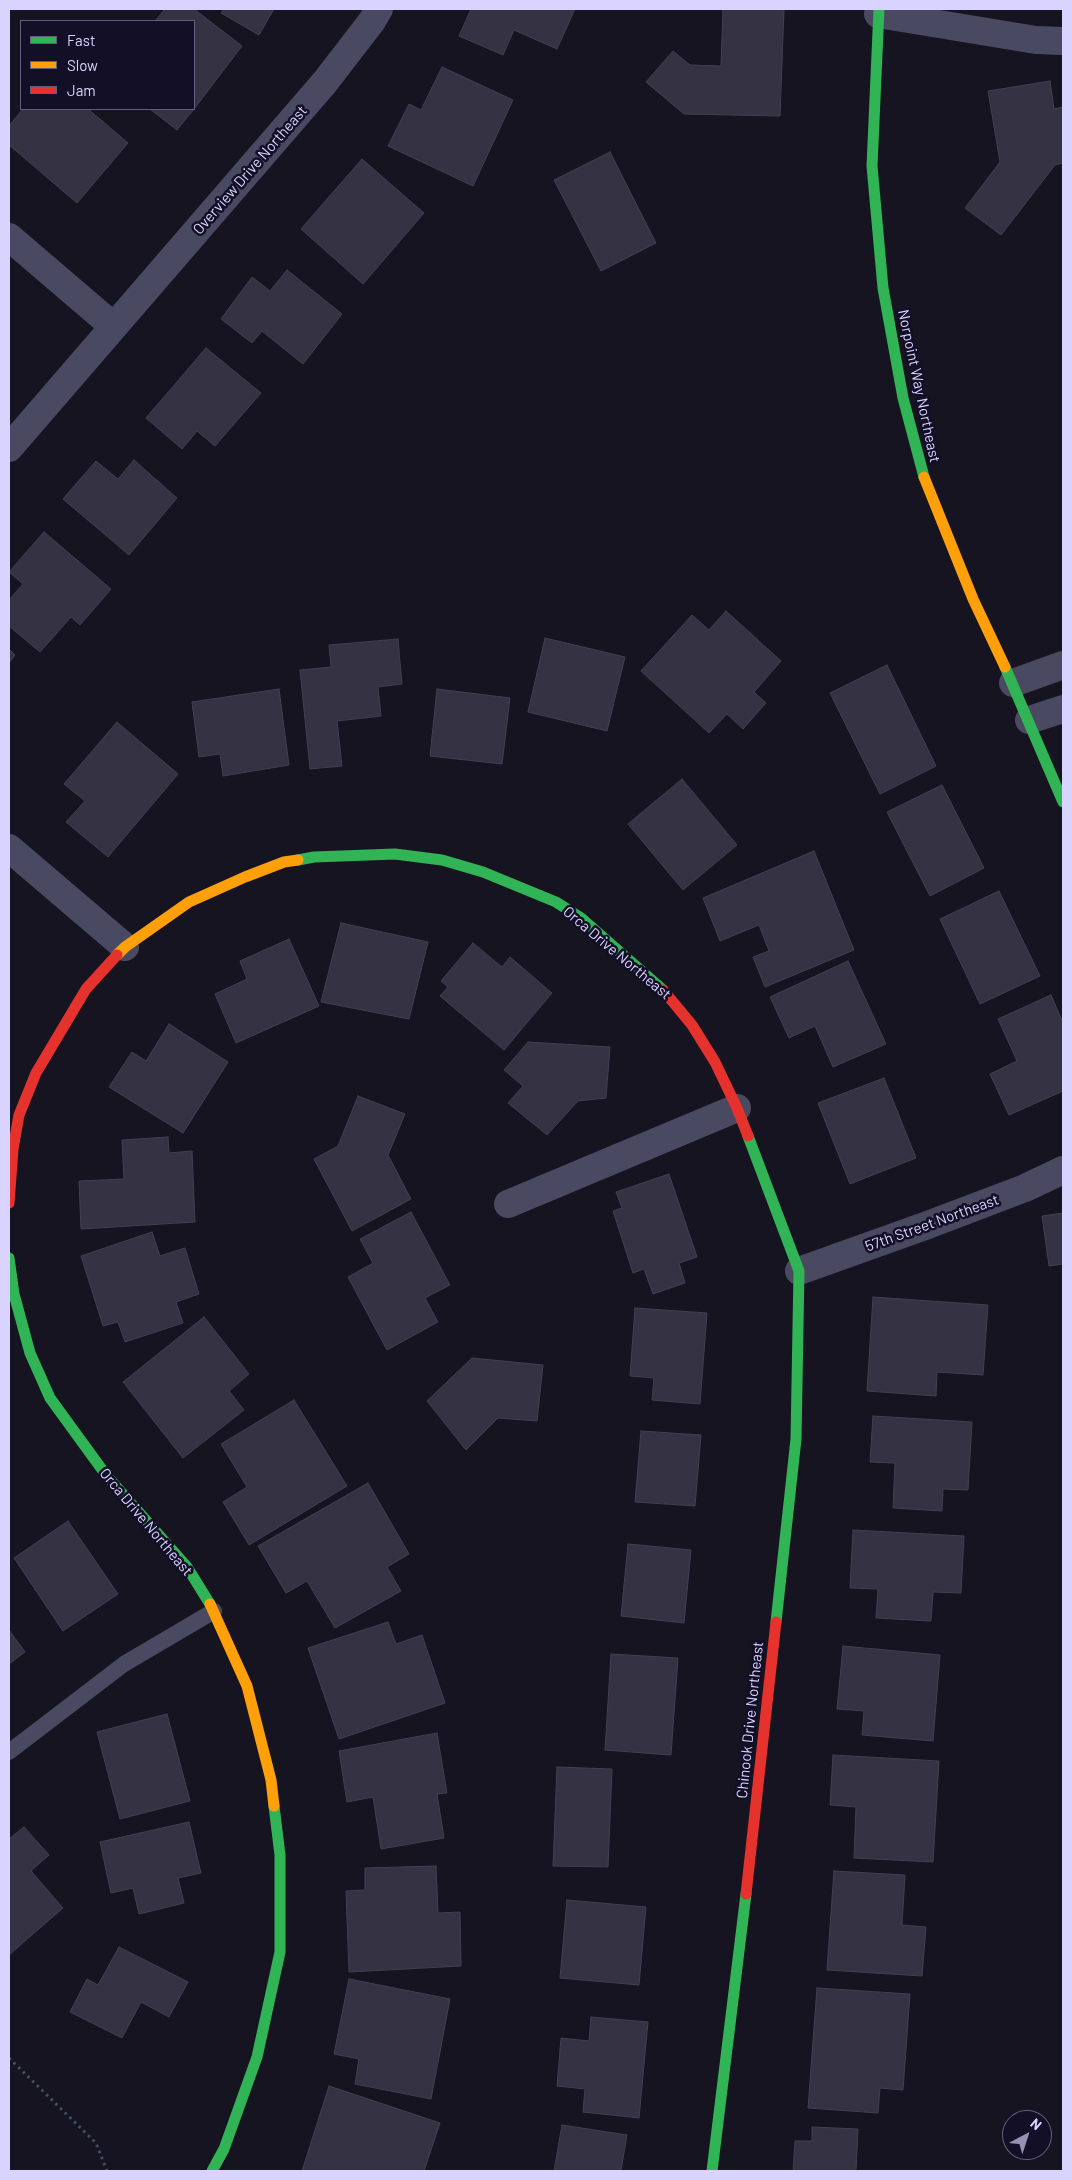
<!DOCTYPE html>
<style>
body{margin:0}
#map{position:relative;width:1072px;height:2180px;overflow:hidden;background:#161421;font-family:Barlow,sans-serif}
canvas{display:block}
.frame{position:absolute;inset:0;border:10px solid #d9d4ff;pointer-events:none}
.legend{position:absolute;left:20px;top:20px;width:175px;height:90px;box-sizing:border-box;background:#130f26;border:1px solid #625e7d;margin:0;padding:6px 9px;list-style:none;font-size:15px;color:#d9d4ff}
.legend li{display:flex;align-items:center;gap:10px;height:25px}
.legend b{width:25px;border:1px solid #625e7d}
.north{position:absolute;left:1002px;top:2110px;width:50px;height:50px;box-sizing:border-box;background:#130f26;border:1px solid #625e7d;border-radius:50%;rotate:40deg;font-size:14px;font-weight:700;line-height:20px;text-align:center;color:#d9d4ff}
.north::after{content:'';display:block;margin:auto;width:18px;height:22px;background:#9591b1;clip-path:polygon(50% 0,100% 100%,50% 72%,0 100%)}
</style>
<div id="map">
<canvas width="1072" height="2180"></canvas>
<div class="frame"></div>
<ul class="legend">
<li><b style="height:6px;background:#30b455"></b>Fast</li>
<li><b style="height:6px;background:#ff9f0a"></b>Slow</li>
<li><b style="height:6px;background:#e5322d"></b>Jam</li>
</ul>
<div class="north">N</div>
</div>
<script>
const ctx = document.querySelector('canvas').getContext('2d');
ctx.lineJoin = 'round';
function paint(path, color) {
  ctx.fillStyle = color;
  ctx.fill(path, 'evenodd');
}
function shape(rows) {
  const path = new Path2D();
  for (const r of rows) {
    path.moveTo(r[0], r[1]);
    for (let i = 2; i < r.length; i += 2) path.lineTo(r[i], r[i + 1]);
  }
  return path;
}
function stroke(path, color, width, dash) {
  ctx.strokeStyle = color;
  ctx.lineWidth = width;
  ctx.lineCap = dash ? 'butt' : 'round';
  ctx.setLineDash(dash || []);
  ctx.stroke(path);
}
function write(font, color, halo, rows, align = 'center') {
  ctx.font = font + ' Barlow,sans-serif';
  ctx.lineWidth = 5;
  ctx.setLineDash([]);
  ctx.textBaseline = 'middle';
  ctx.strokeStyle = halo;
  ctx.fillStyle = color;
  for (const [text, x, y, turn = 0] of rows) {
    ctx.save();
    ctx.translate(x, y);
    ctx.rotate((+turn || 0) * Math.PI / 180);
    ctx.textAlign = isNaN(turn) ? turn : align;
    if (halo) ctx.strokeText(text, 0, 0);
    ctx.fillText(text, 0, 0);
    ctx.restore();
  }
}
const building = shape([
 [165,9,194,9,242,46,194,109,194,21,155,21,165,9],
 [224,9,274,9,259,35,221,13,224,9],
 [471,9,575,9,557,49,514,30,503,55,459,36,471,9],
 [723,9,784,9,780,116,684,114,646,82,673,51,690,65,721,66,723,9],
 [442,67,513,100,473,186,388,146,409,104,421,110,442,67],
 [1050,81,1054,109,1063,107,1063,163,1055,165,1001,235,965,208,1000,162,988,91,1050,81],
 [23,109,88,109,128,143,77,203,9,145,9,126,23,109],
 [150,109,194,109,177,130,150,109],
 [610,152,656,243,601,271,554,180,610,152],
 [362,159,424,213,363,284,301,229,362,159],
 [287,270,342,314,303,364,262,331,252,343,221,319,252,277,270,291,287,270],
 [206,348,261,393,215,446,197,431,182,449,146,418,206,348],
 [134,460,177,498,129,555,63,499,96,461,118,479,134,460],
 [44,532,111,589,80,625,71,617,40,652,9,626,9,600,23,584,9,572,44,532],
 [726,611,781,661,754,692,766,703,743,729,727,714,709,733,641,671,692,615,709,630,726,611],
 [545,638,625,657,607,731,528,712,545,638],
 [398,639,402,684,378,687,381,716,337,721,342,766,310,769,300,670,331,667,329,645,398,639],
 [9,649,15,655,9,663,9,649],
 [887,665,936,766,880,794,830,693,887,665],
 [279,689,289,765,223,776,220,754,199,757,192,702,279,689],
 [437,689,510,698,502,764,430,756,437,689],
 [117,722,178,774,108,857,66,822,85,801,64,784,117,722],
 [682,779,737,845,683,890,628,824,682,779],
 [942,785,984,868,930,896,887,812,942,785],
 [814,851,854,950,765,987,753,957,769,951,759,925,720,941,703,898,814,851],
 [999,891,1040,976,980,1004,940,919,999,891],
 [341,923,428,942,409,1019,321,1002,341,923],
 [289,939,319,1006,236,1043,215,994,247,979,240,961,289,939],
 [473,943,502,967,510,957,552,993,504,1050,440,996,448,987,441,981,473,943],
 [848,961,886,1044,833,1067,815,1026,789,1038,770,997,848,961],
 [1051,995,1063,1023,1063,1091,1009,1115,990,1074,1017,1061,998,1019,1051,995],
 [169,1024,228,1062,183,1133,109,1087,132,1052,146,1061,169,1024],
 [528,1042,610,1047,606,1098,578,1101,547,1135,508,1103,523,1086,504,1070,528,1042],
 [884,1078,916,1158,850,1184,818,1103,884,1078],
 [358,1096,405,1114,388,1155,411,1199,352,1231,314,1159,338,1146,358,1096],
 [168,1137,169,1153,192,1151,195,1222,81,1229,79,1181,124,1179,122,1140,168,1137],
 [669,1174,697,1257,679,1263,685,1283,653,1294,644,1269,633,1273,613,1211,622,1208,616,1192,669,1174],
 [411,1212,450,1285,425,1298,438,1322,387,1350,348,1277,373,1263,360,1239,411,1212],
 [1063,1213,1063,1264,1049,1266,1042,1216,1063,1213],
 [152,1232,160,1256,185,1248,199,1294,176,1302,183,1323,125,1342,118,1322,103,1326,81,1256,152,1232],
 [873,1297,988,1305,983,1375,937,1372,936,1396,867,1391,873,1297],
 [635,1308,707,1313,700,1404,652,1400,654,1378,630,1376,635,1308],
 [204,1317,249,1374,229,1391,244,1410,183,1458,123,1382,204,1317],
 [472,1358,543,1365,537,1421,498,1418,466,1450,427,1401,472,1358],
 [294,1400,347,1486,249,1545,223,1502,247,1487,221,1444,294,1400],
 [873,1416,972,1422,968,1490,943,1489,942,1511,893,1508,895,1463,870,1462,873,1416],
 [641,1431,701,1435,695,1506,635,1502,641,1431],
 [368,1483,409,1554,387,1567,401,1591,335,1628,307,1581,286,1593,258,1546,368,1483],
 [68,1521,118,1594,63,1631,14,1558,68,1521],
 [853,1530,964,1536,961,1593,933,1592,931,1621,876,1618,878,1589,850,1588,853,1530],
 [628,1544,691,1550,684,1623,621,1616,628,1544],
 [388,1622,396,1644,422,1635,445,1703,339,1739,308,1648,388,1622],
 [9,1630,25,1652,9,1664,9,1630],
 [843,1646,940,1655,933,1741,862,1735,864,1711,837,1709,843,1646],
 [611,1654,678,1658,671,1755,605,1750,611,1654],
 [167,1714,190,1801,120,1819,97,1732,167,1714],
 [437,1733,447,1793,437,1794,444,1838,381,1849,373,1797,347,1802,339,1751,437,1733],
 [833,1755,939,1761,933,1862,854,1858,856,1807,830,1805,833,1755],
 [557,1767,612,1769,608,1867,553,1866,557,1767],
 [189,1822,201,1873,178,1878,184,1903,139,1914,133,1888,111,1893,100,1842,189,1822],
 [24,1827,49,1855,31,1871,63,1908,9,1955,9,1839,24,1827],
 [436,1866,438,1913,460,1912,461,1966,349,1972,346,1891,365,1890,365,1868,436,1866],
 [834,1871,905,1875,902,1925,926,1927,922,1976,827,1970,834,1871],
 [567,1900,646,1907,639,1985,560,1978,567,1900],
 [119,1947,188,1982,169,2017,141,2002,122,2038,70,2012,87,1979,98,1985,119,1947],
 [349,1979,450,1999,431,2099,355,2084,359,2059,334,2054,349,1979],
 [817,1988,910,1994,903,2090,880,2088,878,2113,808,2108,817,1988],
 [591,2017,648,2022,639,2118,583,2112,585,2089,557,2086,561,2038,589,2041,591,2017],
 [329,2086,440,2123,424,2171,302,2171,329,2086],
 [562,2125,627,2135,621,2171,554,2171,562,2125],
 [812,2127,858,2129,856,2171,793,2171,795,2141,812,2141,812,2127]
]);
paint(building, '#343243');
stroke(building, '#433f54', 1);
stroke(shape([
 [9,2058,96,2143,107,2171]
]), '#44505f', 3, [2.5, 4]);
stroke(shape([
 [9,1752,124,1664,214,1611]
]), '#4a4962', 16);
stroke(shape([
 [878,14,1036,40,1063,41],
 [9,237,113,326],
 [9,448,325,82,372,21,379,9],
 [1013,683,1063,665],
 [1029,720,1063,709],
 [9,848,125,947],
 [508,1204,737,1108],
 [799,1271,925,1226,1025,1188,1063,1170]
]), '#4a4962', 28);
stroke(shape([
 [879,9,872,166,883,288,903,398,924,477],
 [1005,667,1063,802],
 [298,860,314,857,395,854,442,860,483,872,556,902,581,918,663,990],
 [748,1136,799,1271,796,1439,776,1622],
 [9,1258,14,1294,30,1353,50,1398,106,1475,187,1567,210,1604],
 [212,2171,224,2149,257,2057,280,1952,280,1855,274,1806],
 [712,2171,746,1894]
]), '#30b455', 11);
stroke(shape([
 [924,477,973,599,1005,667],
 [117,955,125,947,189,902,245,877,284,862,298,860],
 [210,1604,247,1686,271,1780,274,1806]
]), '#ff9f0a', 11);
stroke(shape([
 [663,990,692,1025,715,1062,737,1108,748,1136],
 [9,1203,13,1149,19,1115,36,1073,86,989,117,955],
 [746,1894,776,1622]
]), '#e5322d', 11);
write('15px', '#d9d4ff', '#130f26', [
 ["Overview Drive Northeast",250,170,-49],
 ["Norpoint Way Northeast",919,386,78],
 ["Orca Drive Northeast",617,953,40],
 ["57th Street Northeast",932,1223,-20],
 ["Orca Drive Northeast",146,1522,50],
 ["Chinook Drive Northeast",750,1720,-84]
]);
</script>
